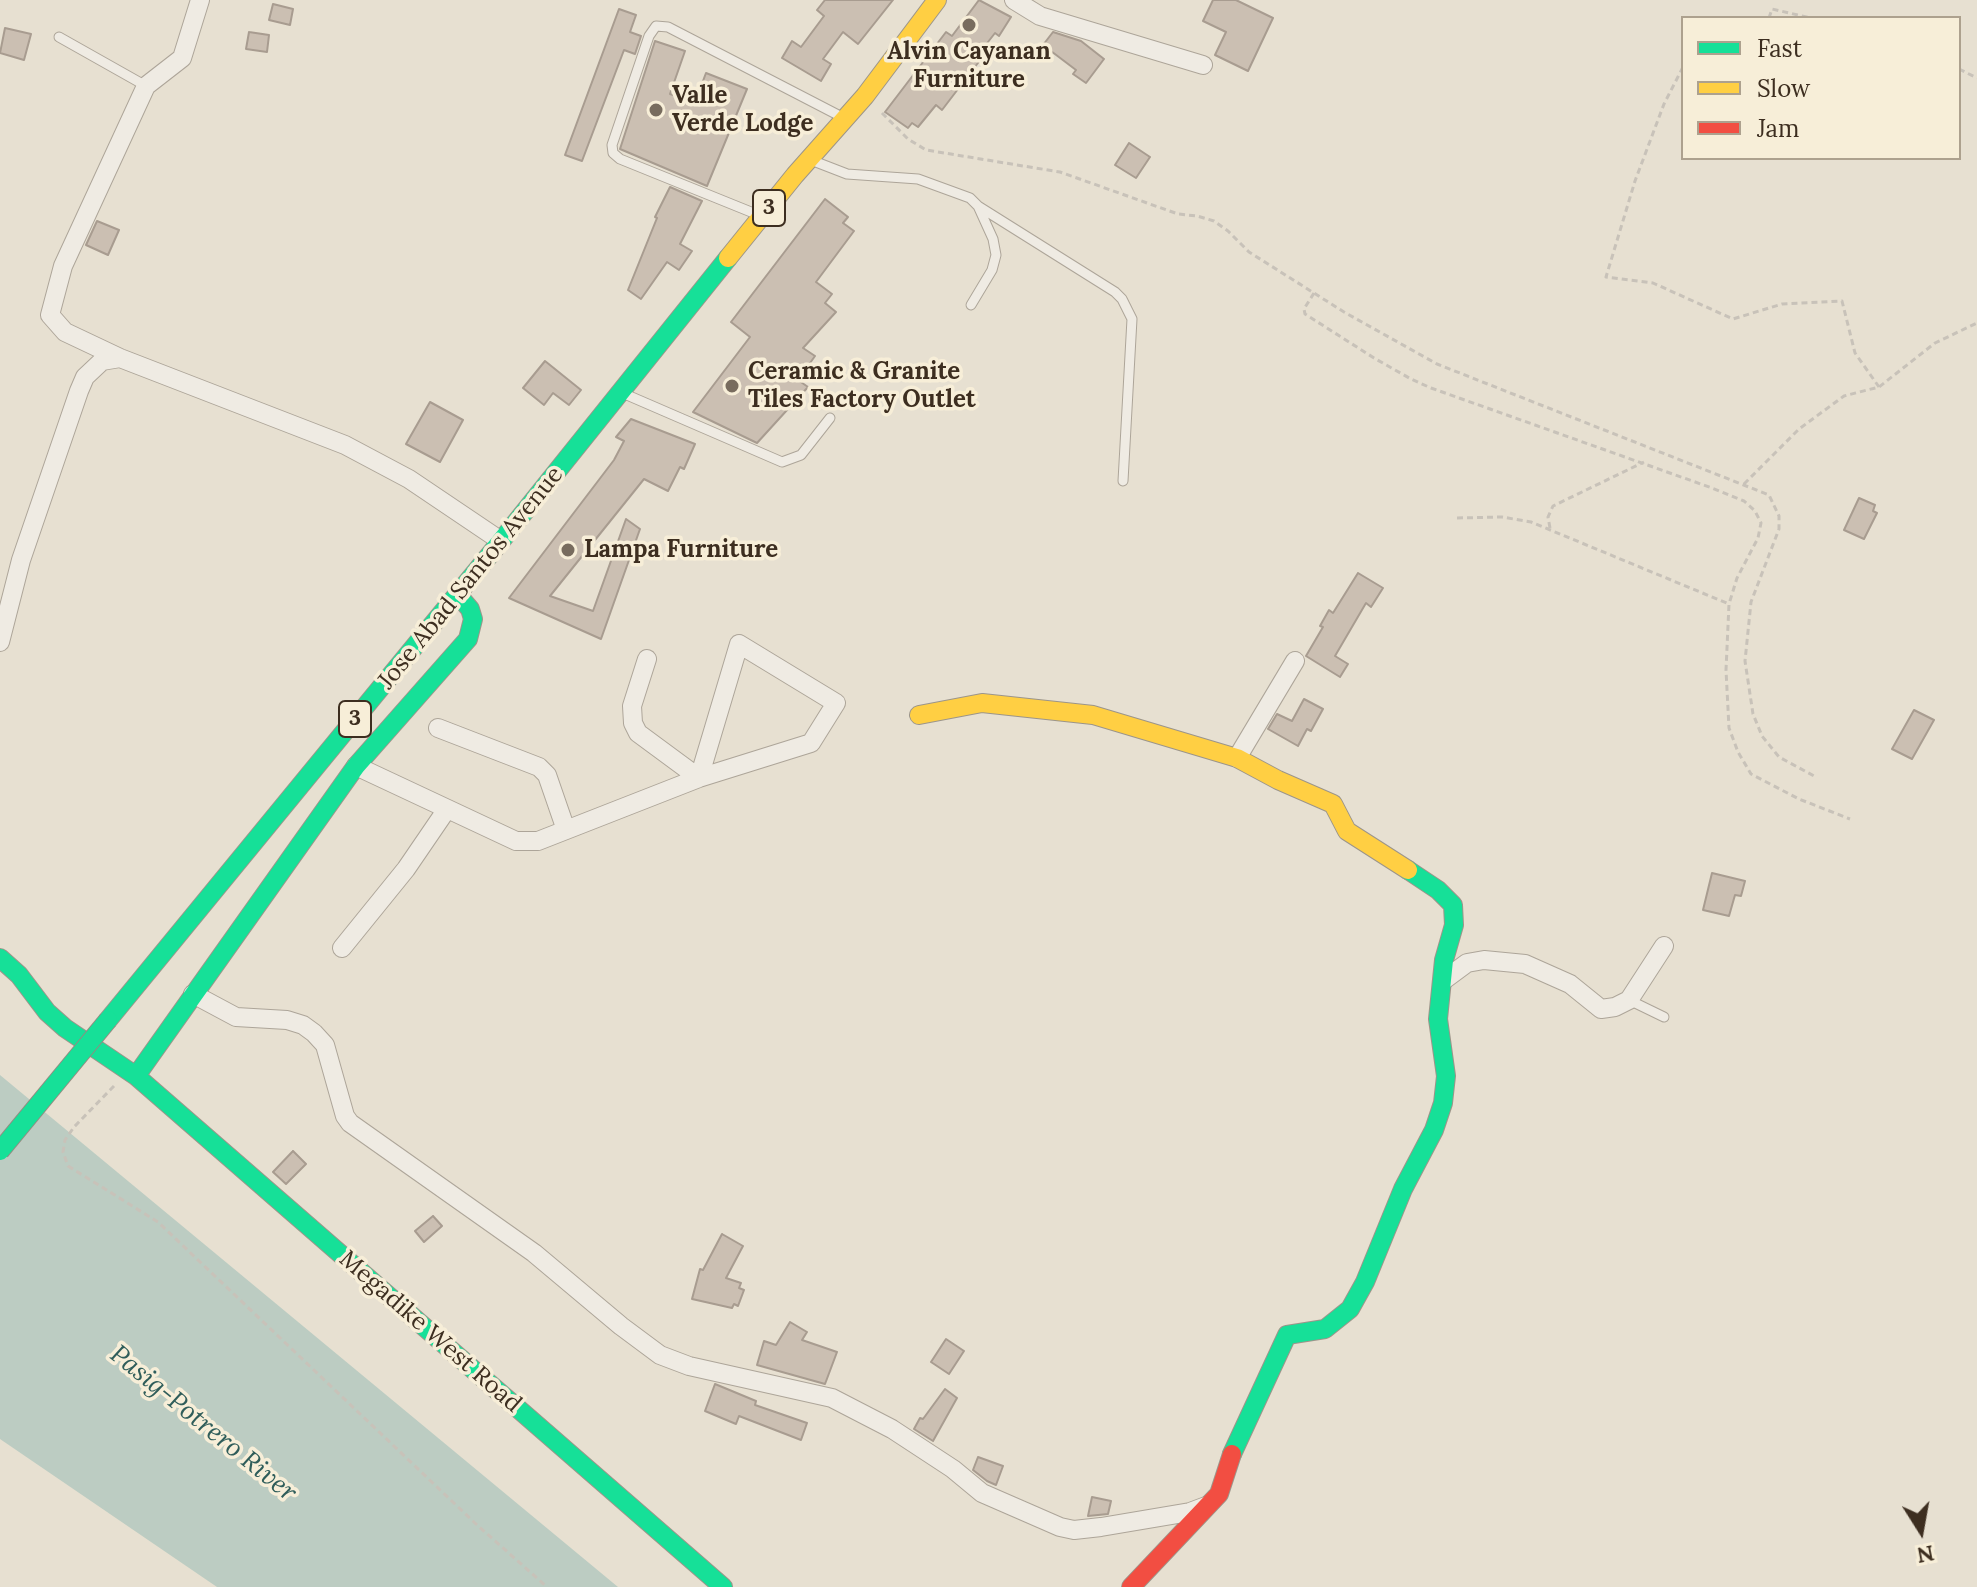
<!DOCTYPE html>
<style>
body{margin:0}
#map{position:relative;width:1977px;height:1587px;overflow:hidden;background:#e7e0d1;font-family:Lora,serif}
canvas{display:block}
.legend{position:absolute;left:1681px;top:16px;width:280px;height:144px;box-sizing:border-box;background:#f7eed8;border:2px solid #ada18e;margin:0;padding:10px 14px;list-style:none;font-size:24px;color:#3d2e20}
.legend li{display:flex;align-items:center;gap:16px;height:40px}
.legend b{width:40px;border:2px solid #ada18e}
.north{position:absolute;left:1881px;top:1491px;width:80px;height:80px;-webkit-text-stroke:6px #f7eed8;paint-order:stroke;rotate:169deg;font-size:22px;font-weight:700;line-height:32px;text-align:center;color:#3d2e20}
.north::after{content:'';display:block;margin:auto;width:28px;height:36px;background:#3d2e20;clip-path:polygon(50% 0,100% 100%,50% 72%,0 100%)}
</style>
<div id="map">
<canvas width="1977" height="1587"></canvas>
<ul class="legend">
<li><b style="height:10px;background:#16e098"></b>Fast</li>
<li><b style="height:10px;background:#ffcf43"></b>Slow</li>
<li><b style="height:10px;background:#f24e42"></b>Jam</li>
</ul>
<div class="north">N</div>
</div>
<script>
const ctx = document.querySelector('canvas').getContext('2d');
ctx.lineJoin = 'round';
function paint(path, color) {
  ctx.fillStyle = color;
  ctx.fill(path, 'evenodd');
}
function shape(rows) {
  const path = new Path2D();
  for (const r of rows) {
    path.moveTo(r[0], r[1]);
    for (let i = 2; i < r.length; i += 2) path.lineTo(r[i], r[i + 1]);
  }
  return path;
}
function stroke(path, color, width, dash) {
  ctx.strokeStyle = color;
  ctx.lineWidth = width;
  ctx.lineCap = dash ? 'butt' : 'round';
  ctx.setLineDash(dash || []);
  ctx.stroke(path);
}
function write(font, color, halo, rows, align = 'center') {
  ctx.font = font + ' Lora,serif';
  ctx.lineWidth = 7;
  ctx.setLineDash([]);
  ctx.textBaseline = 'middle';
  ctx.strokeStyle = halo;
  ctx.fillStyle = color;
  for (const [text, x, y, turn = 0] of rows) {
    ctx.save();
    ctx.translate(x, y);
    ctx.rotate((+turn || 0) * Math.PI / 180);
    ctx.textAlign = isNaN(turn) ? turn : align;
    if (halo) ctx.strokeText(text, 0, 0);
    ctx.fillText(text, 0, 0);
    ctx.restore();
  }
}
paint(shape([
 [0,1075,618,1587,217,1587,0,1439]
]), '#bcccc2');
const building = shape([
 [825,0,893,0,858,44,843,32,823,59,831,64,821,81,782,58,792,41,801,47,824,16,817,10,825,0],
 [979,0,1011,17,999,36,995,33,977,56,981,59,942,110,936,105,918,127,912,123,908,128,885,112,946,32,952,36,979,0],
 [1213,0,1236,0,1273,18,1248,71,1215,55,1226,32,1203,21,1213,0],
 [273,4,293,9,290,25,269,20,273,4],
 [619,9,636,15,630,32,641,36,635,54,624,50,582,161,565,155,619,9],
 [5,28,31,34,24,60,0,53,5,28],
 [249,32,269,35,267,52,246,49,249,32],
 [1053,32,1081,41,1104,59,1086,83,1073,74,1076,70,1043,45,1053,32],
 [655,41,685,51,670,94,695,102,706,73,747,89,707,186,620,149,655,41],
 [1129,143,1150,157,1136,178,1115,165,1129,143],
 [670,187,702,201,680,244,692,251,679,270,667,262,641,299,628,290,657,218,655,217,670,187],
 [825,199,848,217,843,223,854,231,816,282,832,294,825,303,836,312,803,348,815,356,798,380,808,387,757,443,693,412,750,337,731,322,825,199],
 [97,221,119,230,108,255,86,245,97,221],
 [545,361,581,390,569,405,553,393,544,405,523,388,545,361],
 [430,402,463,420,440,462,406,444,430,402],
 [631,419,695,444,684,469,680,467,668,491,644,479,550,596,593,611,626,519,640,529,601,639,509,598,614,460,624,441,616,437,631,419],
 [1859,498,1875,505,1873,511,1877,513,1864,539,1844,530,1859,498],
 [1358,573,1383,588,1371,607,1366,603,1335,656,1348,664,1340,677,1306,656,1323,627,1320,626,1329,610,1333,613,1358,573],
 [1304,699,1323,709,1311,731,1307,729,1298,746,1268,729,1277,714,1292,721,1304,699],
 [1914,710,1934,720,1912,759,1892,749,1914,710],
 [1712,873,1745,881,1741,896,1735,895,1729,916,1703,910,1712,873],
 [293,1151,306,1164,286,1184,273,1172,293,1151],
 [433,1216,442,1226,424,1242,415,1231,433,1216],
 [722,1234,743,1246,726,1278,741,1283,739,1288,744,1290,738,1306,734,1304,732,1308,692,1299,700,1269,703,1270,722,1234],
 [790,1322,807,1332,802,1340,837,1352,825,1384,757,1365,764,1341,776,1345,790,1322],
 [946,1339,964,1351,949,1374,931,1362,946,1339],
 [715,1384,756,1401,755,1405,807,1423,801,1440,739,1416,736,1424,705,1411,715,1384],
 [945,1389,957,1398,933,1441,914,1429,920,1418,923,1419,945,1389],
 [978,1457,1003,1466,996,1485,987,1481,973,1470,978,1457],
 [1092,1497,1111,1501,1108,1514,1088,1516,1092,1497]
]);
paint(building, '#cbbfb2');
stroke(building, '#a89c90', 2);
const lane = shape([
 [59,37,146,86],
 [816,162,847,174,918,179,970,198,978,206,993,239,996,255,992,270,971,305],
 [978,206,1115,292,1122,299,1132,319,1123,481],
 [756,214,620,159,613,153,612,145,649,36,656,26,668,27,840,116],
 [627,395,782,462,801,455,830,418],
 [1629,1000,1664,1017]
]);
const street = shape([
 [200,0,182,58,146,86,63,266,50,315,65,332,120,358,345,445,409,479,501,541],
 [1014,0,1040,16,1203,65],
 [0,642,21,560,79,391,85,377,102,361,120,358],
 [438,728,539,767,547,775,566,830],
 [1237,758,1295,661],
 [356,766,516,841,538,841,699,778,811,743,836,703,739,644,699,778,638,733,633,723,632,706,647,659],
 [342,948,406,869,447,809],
 [1444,980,1467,963,1484,960,1525,964,1570,984,1601,1009,1615,1007,1629,1000,1664,946],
 [193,994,236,1017,287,1020,303,1025,314,1033,325,1045,345,1116,350,1123,534,1253,621,1326,660,1355,689,1366,832,1398,892,1429,953,1469,982,1493,1060,1527,1074,1530,1101,1527,1190,1512,1206,1506]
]);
const fast = shape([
 [0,958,19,975,47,1012,65,1028,136,1076,723,1587],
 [108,1020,501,541,728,258],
 [136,1076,356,766,468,639,473,619,470,609,458,595],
 [1232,1454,1287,1335,1325,1329,1350,1309,1365,1282,1403,1189,1434,1130,1443,1103,1446,1076,1438,1019,1444,960,1454,925,1453,905,1438,890,1408,870]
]);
const slow = shape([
 [728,258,795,175,865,96,937,0],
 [919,715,982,703,1093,715,1237,758,1278,780,1333,804,1347,831,1408,870]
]);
const jam = shape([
 [1131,1587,1219,1494,1232,1454]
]);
stroke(lane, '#ada599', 11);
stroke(street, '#ada599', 20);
stroke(fast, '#9c958a', 20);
stroke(slow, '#9c958a', 20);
stroke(jam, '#9c958a', 20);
stroke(shape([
 [1769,18,1772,9,1811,18],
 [1683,67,1664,104,1635,181,1606,277,1653,283,1733,319,1782,304,1842,301,1855,353,1879,387],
 [1959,69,1977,78],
 [882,113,908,139,926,150,1060,172,1178,214,1197,216,1214,221,1228,231,1249,252,1344,312,1437,364,1769,495,1779,516,1779,529,1751,602,1745,661,1753,714,1762,736,1779,757,1814,776],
 [1314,293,1304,309,1305,314,1374,358,1411,379,1431,388,1712,488,1744,501,1755,511,1761,523,1758,538,1737,578,1729,604,1726,670,1729,728,1738,752,1751,774,1799,799,1850,819],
 [1744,484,1799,429,1844,396,1879,387,1935,343,1977,323],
 [1457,518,1502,517,1531,522,1729,604],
 [1550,528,1548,517,1553,506,1644,462],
 [114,1086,74,1127,65,1140,63,1152,68,1166,158,1222,476,1524,547,1587]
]), '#c8c2b9', 3, [6, 4]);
stroke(lane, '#efebe3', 9);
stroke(street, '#efebe3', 18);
stroke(fast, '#16e098', 18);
stroke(slow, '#ffcf43', 18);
stroke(jam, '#f24e42', 18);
const fastBridge = shape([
 [0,1151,108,1020]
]);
stroke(fastBridge, '#928b80', 20, []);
stroke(fastBridge, '#16e098', 18);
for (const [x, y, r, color] of [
 [969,25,8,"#786c5e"],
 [656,110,8,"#786c5e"],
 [732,386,8,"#786c5e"],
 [568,550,8,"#786c5e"]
]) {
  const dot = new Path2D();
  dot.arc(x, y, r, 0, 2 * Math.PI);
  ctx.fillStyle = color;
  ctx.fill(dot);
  stroke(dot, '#f7eed8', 3);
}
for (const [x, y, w] of [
 [769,208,32],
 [355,719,32]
]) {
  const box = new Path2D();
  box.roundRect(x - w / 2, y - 18, w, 36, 6);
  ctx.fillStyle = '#f7eed8';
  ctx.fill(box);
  stroke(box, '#3d2e20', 2);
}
write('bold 22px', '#3d2e20', null, [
 ["3",769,208],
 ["3",355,719]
]);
write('bold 24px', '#3d2e20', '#f7eed8', [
 ["Alvin Cayanan",969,52,"center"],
 ["Furniture",969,80,"center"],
 ["Valle",672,96],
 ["Verde Lodge",672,124],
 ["Ceramic & Granite",748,372],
 ["Tiles Factory Outlet",748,400],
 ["Lampa Furniture",584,550]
], 'left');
write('24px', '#3d2e20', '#f7eed8', [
 ["Jose Abad Santos Avenue",471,578,-51],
 ["Megadike West Road",430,1332,41]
]);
write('italic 26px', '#2f5d5a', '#f7eed8', [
 ["Pasig-Potrero River",203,1424,39]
]);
</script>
